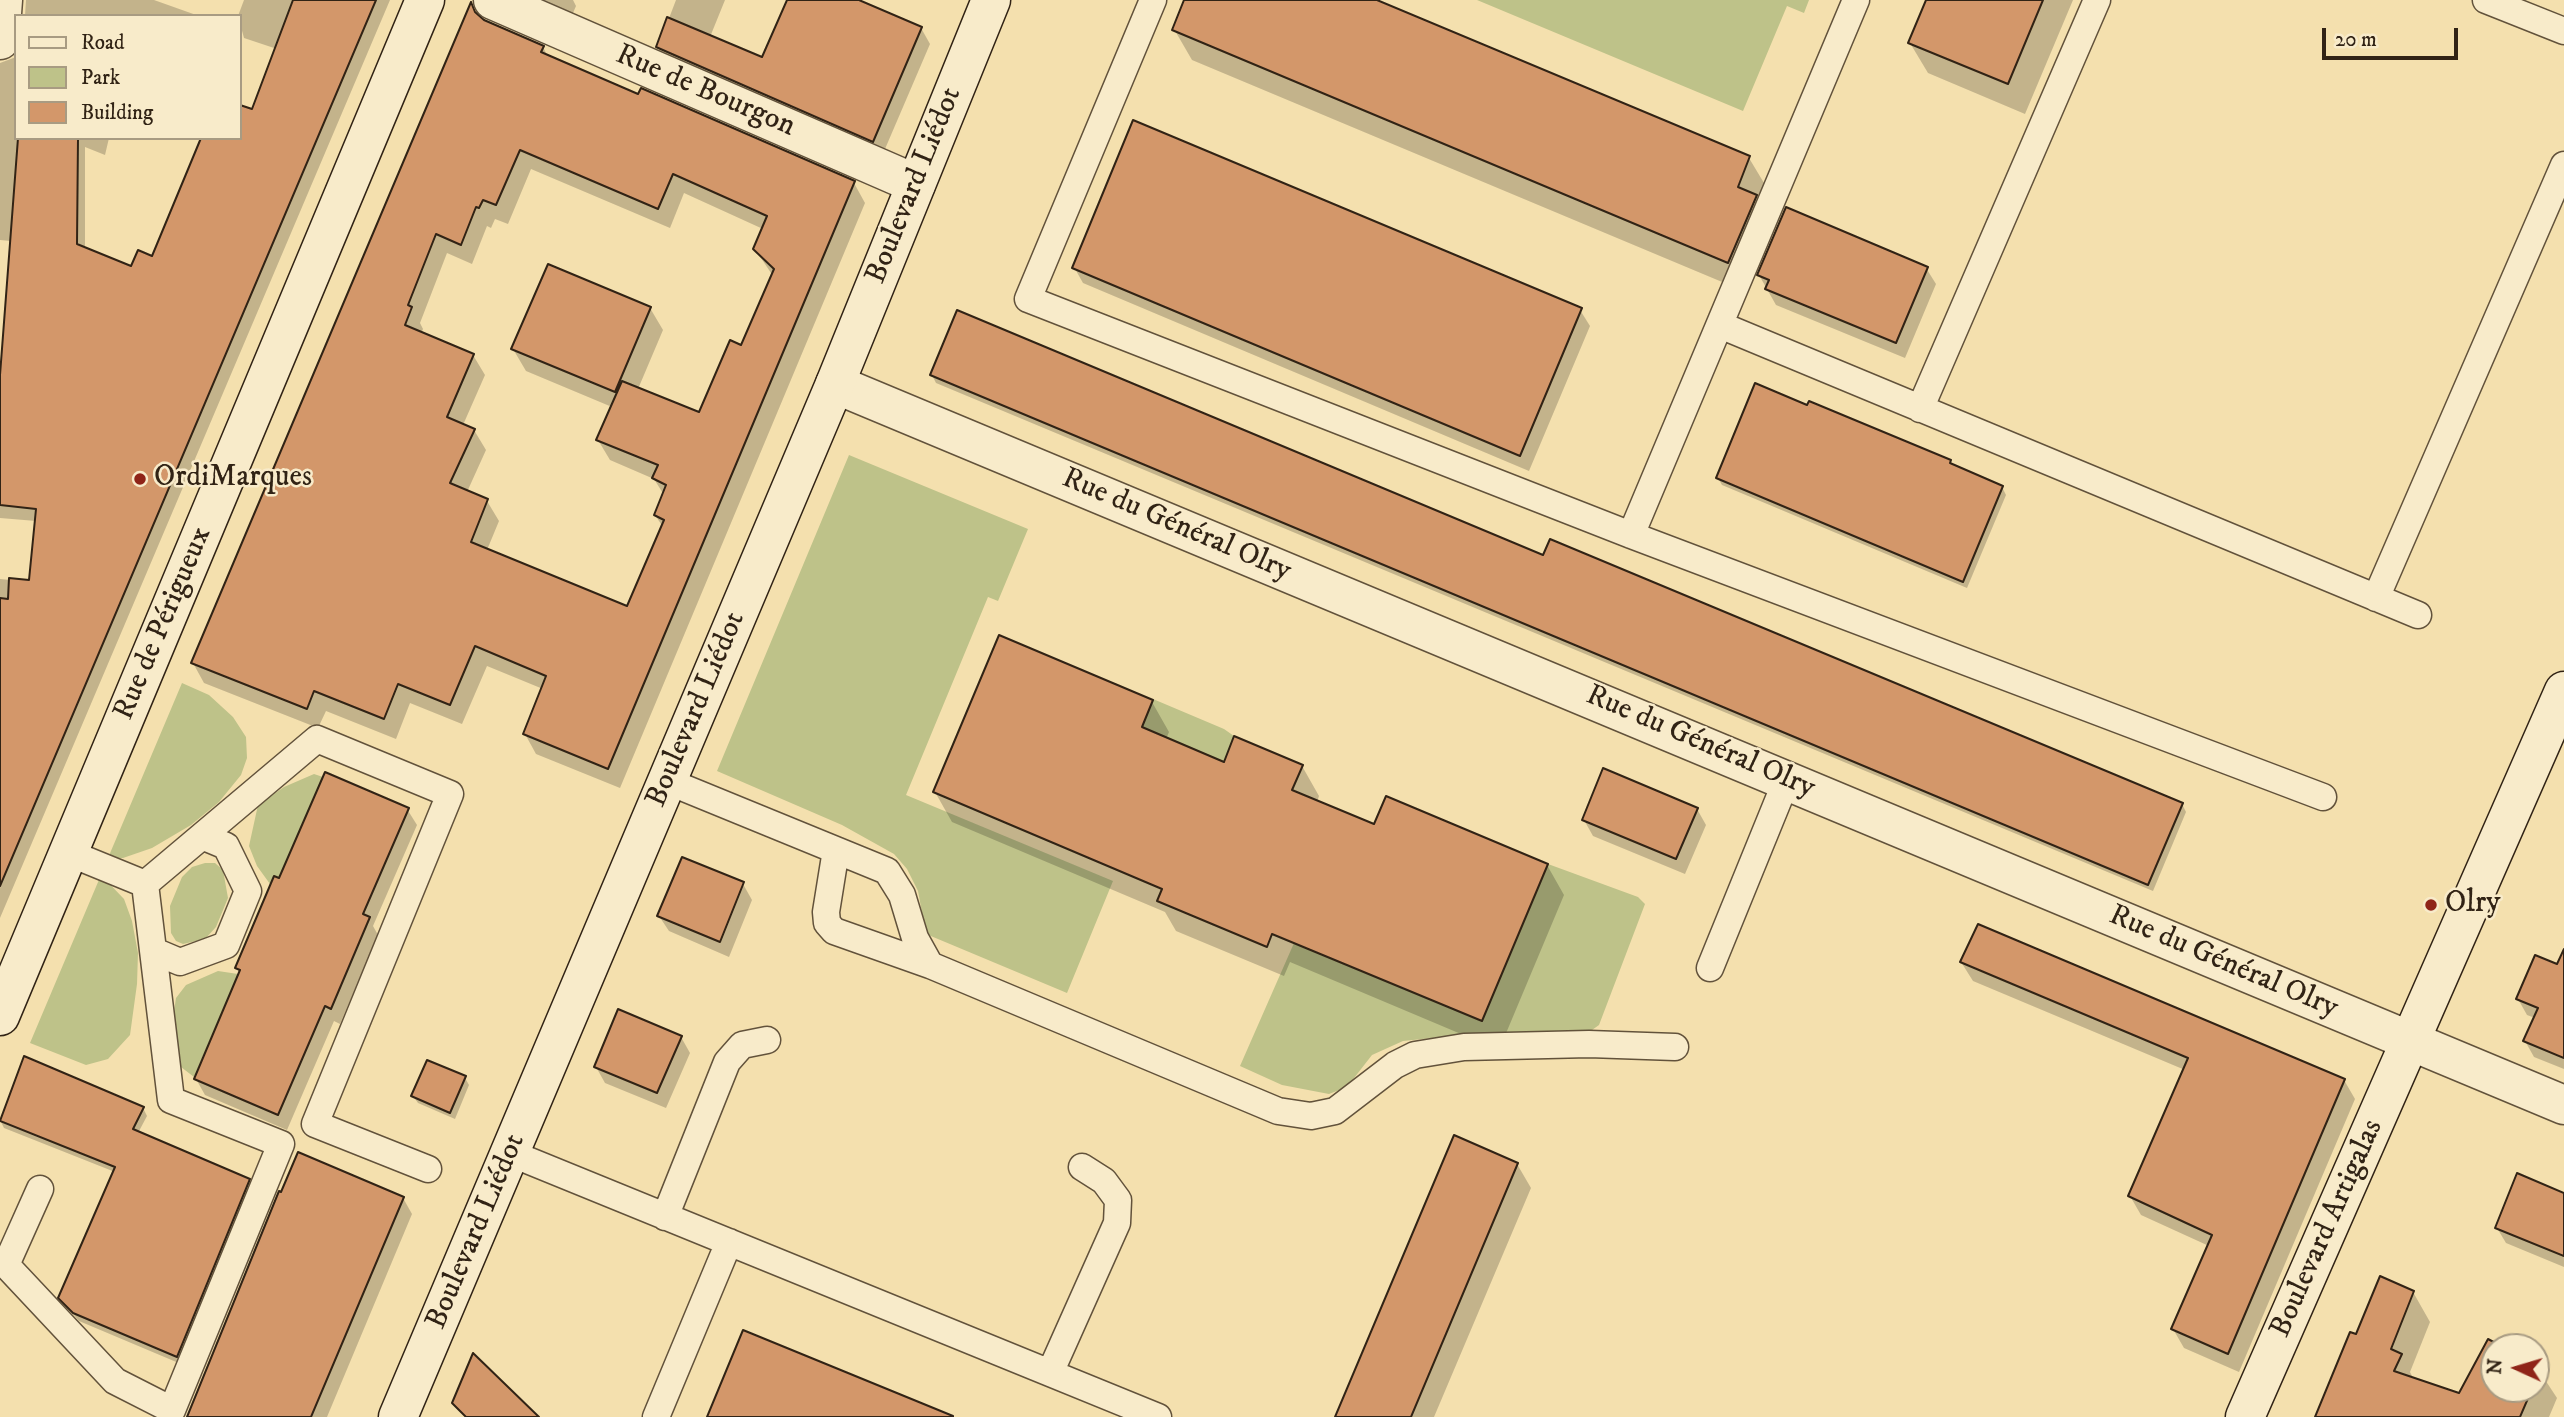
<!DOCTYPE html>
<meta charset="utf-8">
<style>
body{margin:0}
#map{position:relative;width:2564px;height:1417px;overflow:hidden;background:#f4e0ae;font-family:"IM FELL DW Pica",serif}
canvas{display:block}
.legend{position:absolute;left:14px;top:14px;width:228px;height:126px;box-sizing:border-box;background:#f8ebca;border:2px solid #a89b82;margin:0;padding:9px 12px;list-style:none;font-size:21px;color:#312315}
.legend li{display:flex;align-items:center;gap:14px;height:35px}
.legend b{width:35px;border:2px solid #a89b82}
.north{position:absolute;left:2480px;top:1333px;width:70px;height:70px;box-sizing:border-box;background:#f8ebca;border:2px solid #a89b82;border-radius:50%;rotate:274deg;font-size:19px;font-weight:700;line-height:28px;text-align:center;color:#312315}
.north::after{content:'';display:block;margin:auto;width:24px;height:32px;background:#8f2418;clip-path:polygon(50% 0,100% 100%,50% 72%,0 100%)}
.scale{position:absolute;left:2322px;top:28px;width:136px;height:32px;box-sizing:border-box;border:4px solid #312315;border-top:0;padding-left:9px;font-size:21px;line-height:24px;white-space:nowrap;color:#312315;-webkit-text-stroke:5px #f8ebca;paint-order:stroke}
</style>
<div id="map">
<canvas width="2564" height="1417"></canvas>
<ul class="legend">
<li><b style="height:9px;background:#f8ebca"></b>Road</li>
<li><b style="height:19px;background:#bec289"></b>Park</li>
<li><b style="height:19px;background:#d3976a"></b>Building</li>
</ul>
<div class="north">N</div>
<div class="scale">20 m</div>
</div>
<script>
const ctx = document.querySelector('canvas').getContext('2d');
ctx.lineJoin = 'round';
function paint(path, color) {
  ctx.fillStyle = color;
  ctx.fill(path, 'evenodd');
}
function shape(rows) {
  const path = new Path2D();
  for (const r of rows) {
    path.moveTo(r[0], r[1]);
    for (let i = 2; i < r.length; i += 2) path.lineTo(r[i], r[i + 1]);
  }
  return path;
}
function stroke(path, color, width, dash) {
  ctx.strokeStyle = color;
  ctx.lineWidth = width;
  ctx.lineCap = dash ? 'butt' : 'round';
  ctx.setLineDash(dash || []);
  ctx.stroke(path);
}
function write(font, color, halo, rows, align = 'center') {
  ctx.font = font + ' "IM FELL DW Pica",serif';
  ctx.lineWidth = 5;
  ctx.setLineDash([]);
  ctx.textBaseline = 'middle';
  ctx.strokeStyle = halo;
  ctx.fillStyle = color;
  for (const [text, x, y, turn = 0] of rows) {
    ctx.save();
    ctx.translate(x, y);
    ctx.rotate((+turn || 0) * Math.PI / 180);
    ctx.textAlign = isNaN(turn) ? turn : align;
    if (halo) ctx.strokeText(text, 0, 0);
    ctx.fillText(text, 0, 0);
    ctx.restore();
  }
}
paint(shape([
 [1477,0,1809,0,1804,13,1787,6,1743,111],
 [849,455,1028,529,998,601,988,597,906,795,1113,881,1067,993,926,934,918,891,907,869,894,854,842,825,717,771],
 [182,683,209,695,233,717,246,737,247,758,241,775,219,802,191,825,152,848,123,858,108,858],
 [1153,699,1224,729,1234,736,1224,762,1142,727],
 [314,774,323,777,279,879,274,876,270,884,257,866,249,846,258,805,284,787],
 [205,863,215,863,223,870,228,898,216,927,205,939,183,944,176,941,171,933,170,906,182,877,192,867],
 [1548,864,1638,897,1645,904,1599,1025,1592,1030,1482,1033,1403,1041,1372,1055,1347,1087,1329,1094,1282,1085,1240,1066,1294,943,1482,1021],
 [101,875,124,899,132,921,138,953,137,984,130,1035,108,1059,86,1065,30,1043],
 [218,971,238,974,194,1077,181,1067,173,1017,176,998,186,985]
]), '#bec289');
paint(shape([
 [26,0,154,0,199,16,25,16],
 [244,0,390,0,0,918,0,579,30,582,36,521,0,518,0,364,2,364,11,241,0,240,0,63,16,57,16,138,109,138,105,155,85,147,85,249,132,268,153,259,200,138,240,138,240,107,253,111,277,49,244,38,238,16],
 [523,0,573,0,576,6,570,20],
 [676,0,725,0,710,37,763,60,789,0,854,0,921,28,930,44,882,156,667,63,658,47],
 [1186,0,1372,0,1749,158,1767,188,1746,292,1192,60,1174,29],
 [1928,0,2073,0,2025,114,1928,73,1910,43],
 [472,6,478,18,543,47,548,57,854,183,865,203,620,788,536,754,525,734,543,689,487,666,462,724,410,703,396,739,326,711,318,728,204,683,193,663],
 [531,169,670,228,684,193,763,229,755,249,773,276,742,348,700,414,638,389,663,330,650,308,513,349,526,371,612,407,598,440,610,460,654,479,664,495,655,515,663,527,628,608,487,550,499,521,487,501,467,492,486,450,474,430,463,425,485,375,473,355,421,334,423,329,420,323,447,253,472,264,487,226,491,228,495,219,508,224],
 [1074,267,1580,310,1590,326,1529,471,1083,283],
 [1926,268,1936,284,1905,358,1776,305,1759,275],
 [932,375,2182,804,2186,812,2153,891,936,383],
 [1950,462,1953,466,2002,487,2006,495,1967,588,1722,485,1718,478],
 [1152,702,1169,732,1166,739,1225,764,1302,766,1319,796,1317,802,1375,827,1547,865,1564,895,1499,1050,1290,962,1284,976,1176,931,1165,912,952,822,935,792],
 [407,809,417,825,373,926,378,935,340,1024,334,1021,287,1130,205,1095,196,1079,240,974,237,968,280,881],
 [1697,809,1706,825,1685,874,1593,836,1584,820],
 [743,884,752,900,729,957,669,931,659,916],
 [1961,962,2344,1080,2355,1099,2239,1372,2184,1348,2173,1329,2209,1246,2141,1215,2130,1196,2185,1070,1973,981],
 [2564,969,2564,1069,2534,1057,2525,1041,2535,1018,2527,1015,2518,999],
 [681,1037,690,1053,666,1108,605,1083,596,1067],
 [25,1059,143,1108,147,1116,138,1133,249,1180,253,1187,181,1364,79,1321,60,1298,115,1172,4,1128,0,1120],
 [465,1078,469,1085,455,1119,418,1103,413,1096],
 [1517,1164,1531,1188,1434,1417,1341,1417],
 [2564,1194,2564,1267,2506,1243,2497,1228],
 [403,1198,412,1214,327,1417,188,1417],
 [2413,1292,2430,1322,2410,1372,2414,1380,2460,1395,2489,1342,2499,1347,2494,1347,2494,1389,2536,1389,2536,1366,2557,1398,2549,1417,2316,1417,2357,1336]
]), '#0003');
const building = shape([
 [293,0,376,0,0,886,0,598,8,599,9,578,29,580,36,509,0,505,0,375,18,138,78,138,77,244,131,266,138,250,152,256,201,138,240,138,240,105,252,109,293,0],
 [787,0,859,0,922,27,873,142,656,47,667,17,762,57,787,0],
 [1184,0,1377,0,1750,156,1738,187,1757,195,1728,263,1172,30,1184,0],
 [1926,0,2043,0,2008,84,1908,43,1926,0],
 [471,2,475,12,484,20,544,46,541,52,638,94,641,88,855,181,608,769,523,734,546,676,475,646,450,705,398,684,384,719,314,691,307,709,191,663,471,2],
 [520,150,658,209,673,174,767,216,753,249,774,269,741,345,730,340,699,412,622,381,596,440,658,465,652,478,666,485,654,515,664,520,627,606,471,542,488,499,450,483,475,429,447,417,474,354,405,325,412,307,408,305,436,234,461,245,476,207,479,208,483,200,496,205,520,150],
 [1133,120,1582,308,1520,456,1072,268,1133,120],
 [1786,207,1928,267,1896,343,1765,289,1769,280,1757,275,1786,207],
 [548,264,651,307,615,392,511,349,548,264],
 [957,310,1543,555,1550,539,2183,803,2148,885,930,375,957,310],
 [1755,383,1807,405,1809,401,1951,460,1950,463,2003,486,1963,582,1716,478,1755,383],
 [999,635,1153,700,1142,727,1224,762,1234,736,1303,765,1292,790,1374,824,1386,796,1548,864,1482,1021,1272,934,1267,947,1157,901,1162,889,933,792,999,635],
 [1603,768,1698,808,1676,859,1582,820,1603,768],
 [325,772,409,808,363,914,370,917,331,1009,325,1006,278,1115,194,1079,240,970,235,968,274,876,279,878,325,772],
 [682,857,744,882,720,942,657,916,682,857],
 [1978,924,2345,1079,2228,1354,2171,1329,2212,1235,2128,1196,2188,1058,1960,962,1978,924],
 [2564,949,2564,1058,2523,1041,2538,1008,2516,999,2535,955,2557,964,2564,949],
 [618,1009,682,1036,657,1093,594,1067,618,1009],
 [24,1056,144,1107,133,1129,250,1179,177,1357,73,1313,58,1298,115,1167,0,1121,24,1056],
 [427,1060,466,1076,450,1113,411,1096,427,1060],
 [1454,1135,1518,1163,1411,1417,1335,1417,1454,1135],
 [298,1152,404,1197,311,1417,187,1417,279,1191,281,1192,298,1152],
 [2517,1173,2564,1193,2564,1256,2495,1228,2517,1173],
 [2380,1276,2414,1291,2391,1349,2402,1354,2394,1371,2459,1393,2488,1339,2503,1347,2494,1347,2494,1389,2532,1389,2520,1417,2315,1417,2350,1332,2356,1334,2380,1276],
 [743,1330,953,1416,953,1417,707,1417,743,1330],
 [473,1353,539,1417,466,1417,452,1403,473,1353]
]);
paint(building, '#d3976a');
stroke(building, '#312315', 2);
const lane = shape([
 [1153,0,1028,299,1631,535,2323,797],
 [2486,0,2564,31],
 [1720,325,2418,615],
 [1920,409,2097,0],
 [1631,535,1856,0],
 [2376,598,2564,165],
 [667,781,887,871,902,895,915,938,930,965,1278,1111,1311,1116,1335,1111,1395,1065,1415,1055,1464,1047,1589,1044,1675,1047],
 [202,836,317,739,450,794,315,1124,428,1169],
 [836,850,826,912,827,923,834,931,930,965],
 [145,884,202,836,226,846,248,891,226,945,180,962,154,951],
 [1710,968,1787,779],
 [510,1153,1050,1373,1117,1223,1118,1200,1104,1181,1082,1167],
 [40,1189,6,1265,115,1381,172,1410,281,1144,171,1100,145,884,69,853],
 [665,1217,727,1062,742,1045,767,1040],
 [1050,1373,1158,1417],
 [656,1417,729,1242]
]);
const street = shape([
 [493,0,916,184],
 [0,40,3,0],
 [835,384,2564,1105]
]);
const secondary = shape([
 [0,1016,425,0],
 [398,1417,835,384,991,0],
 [2245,1417,2564,691]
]);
stroke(lane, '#62523b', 29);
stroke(street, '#62523b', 41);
stroke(secondary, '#312315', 41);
stroke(lane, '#f8ebca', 26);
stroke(street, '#f8ebca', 38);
stroke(secondary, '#f8ebca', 38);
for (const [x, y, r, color] of [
 [140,479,7,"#8f2418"],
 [2431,905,7,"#8f2418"]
]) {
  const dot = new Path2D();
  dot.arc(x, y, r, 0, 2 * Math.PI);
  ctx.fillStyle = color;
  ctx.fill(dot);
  stroke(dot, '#f8ebca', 2.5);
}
write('30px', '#312315', '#f8ebca', [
 ["Rue de Bourgon",705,92,23],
 ["Boulevard Liédot",915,186,-68],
 ["Rue du Général Olry",1176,526,23],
 ["Rue de Périgueux",164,624,-67],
 ["Boulevard Liédot",697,710,-67],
 ["Rue du Général Olry",1700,743,23],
 ["Rue du Général Olry",2223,963,23],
 ["Boulevard Artigalas",2328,1229,-66],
 ["Boulevard Liédot",477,1232,-67]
]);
write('30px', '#312315', '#f8ebca', [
 ["OrdiMarques",154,479],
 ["Olry",2445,905]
], 'left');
</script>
